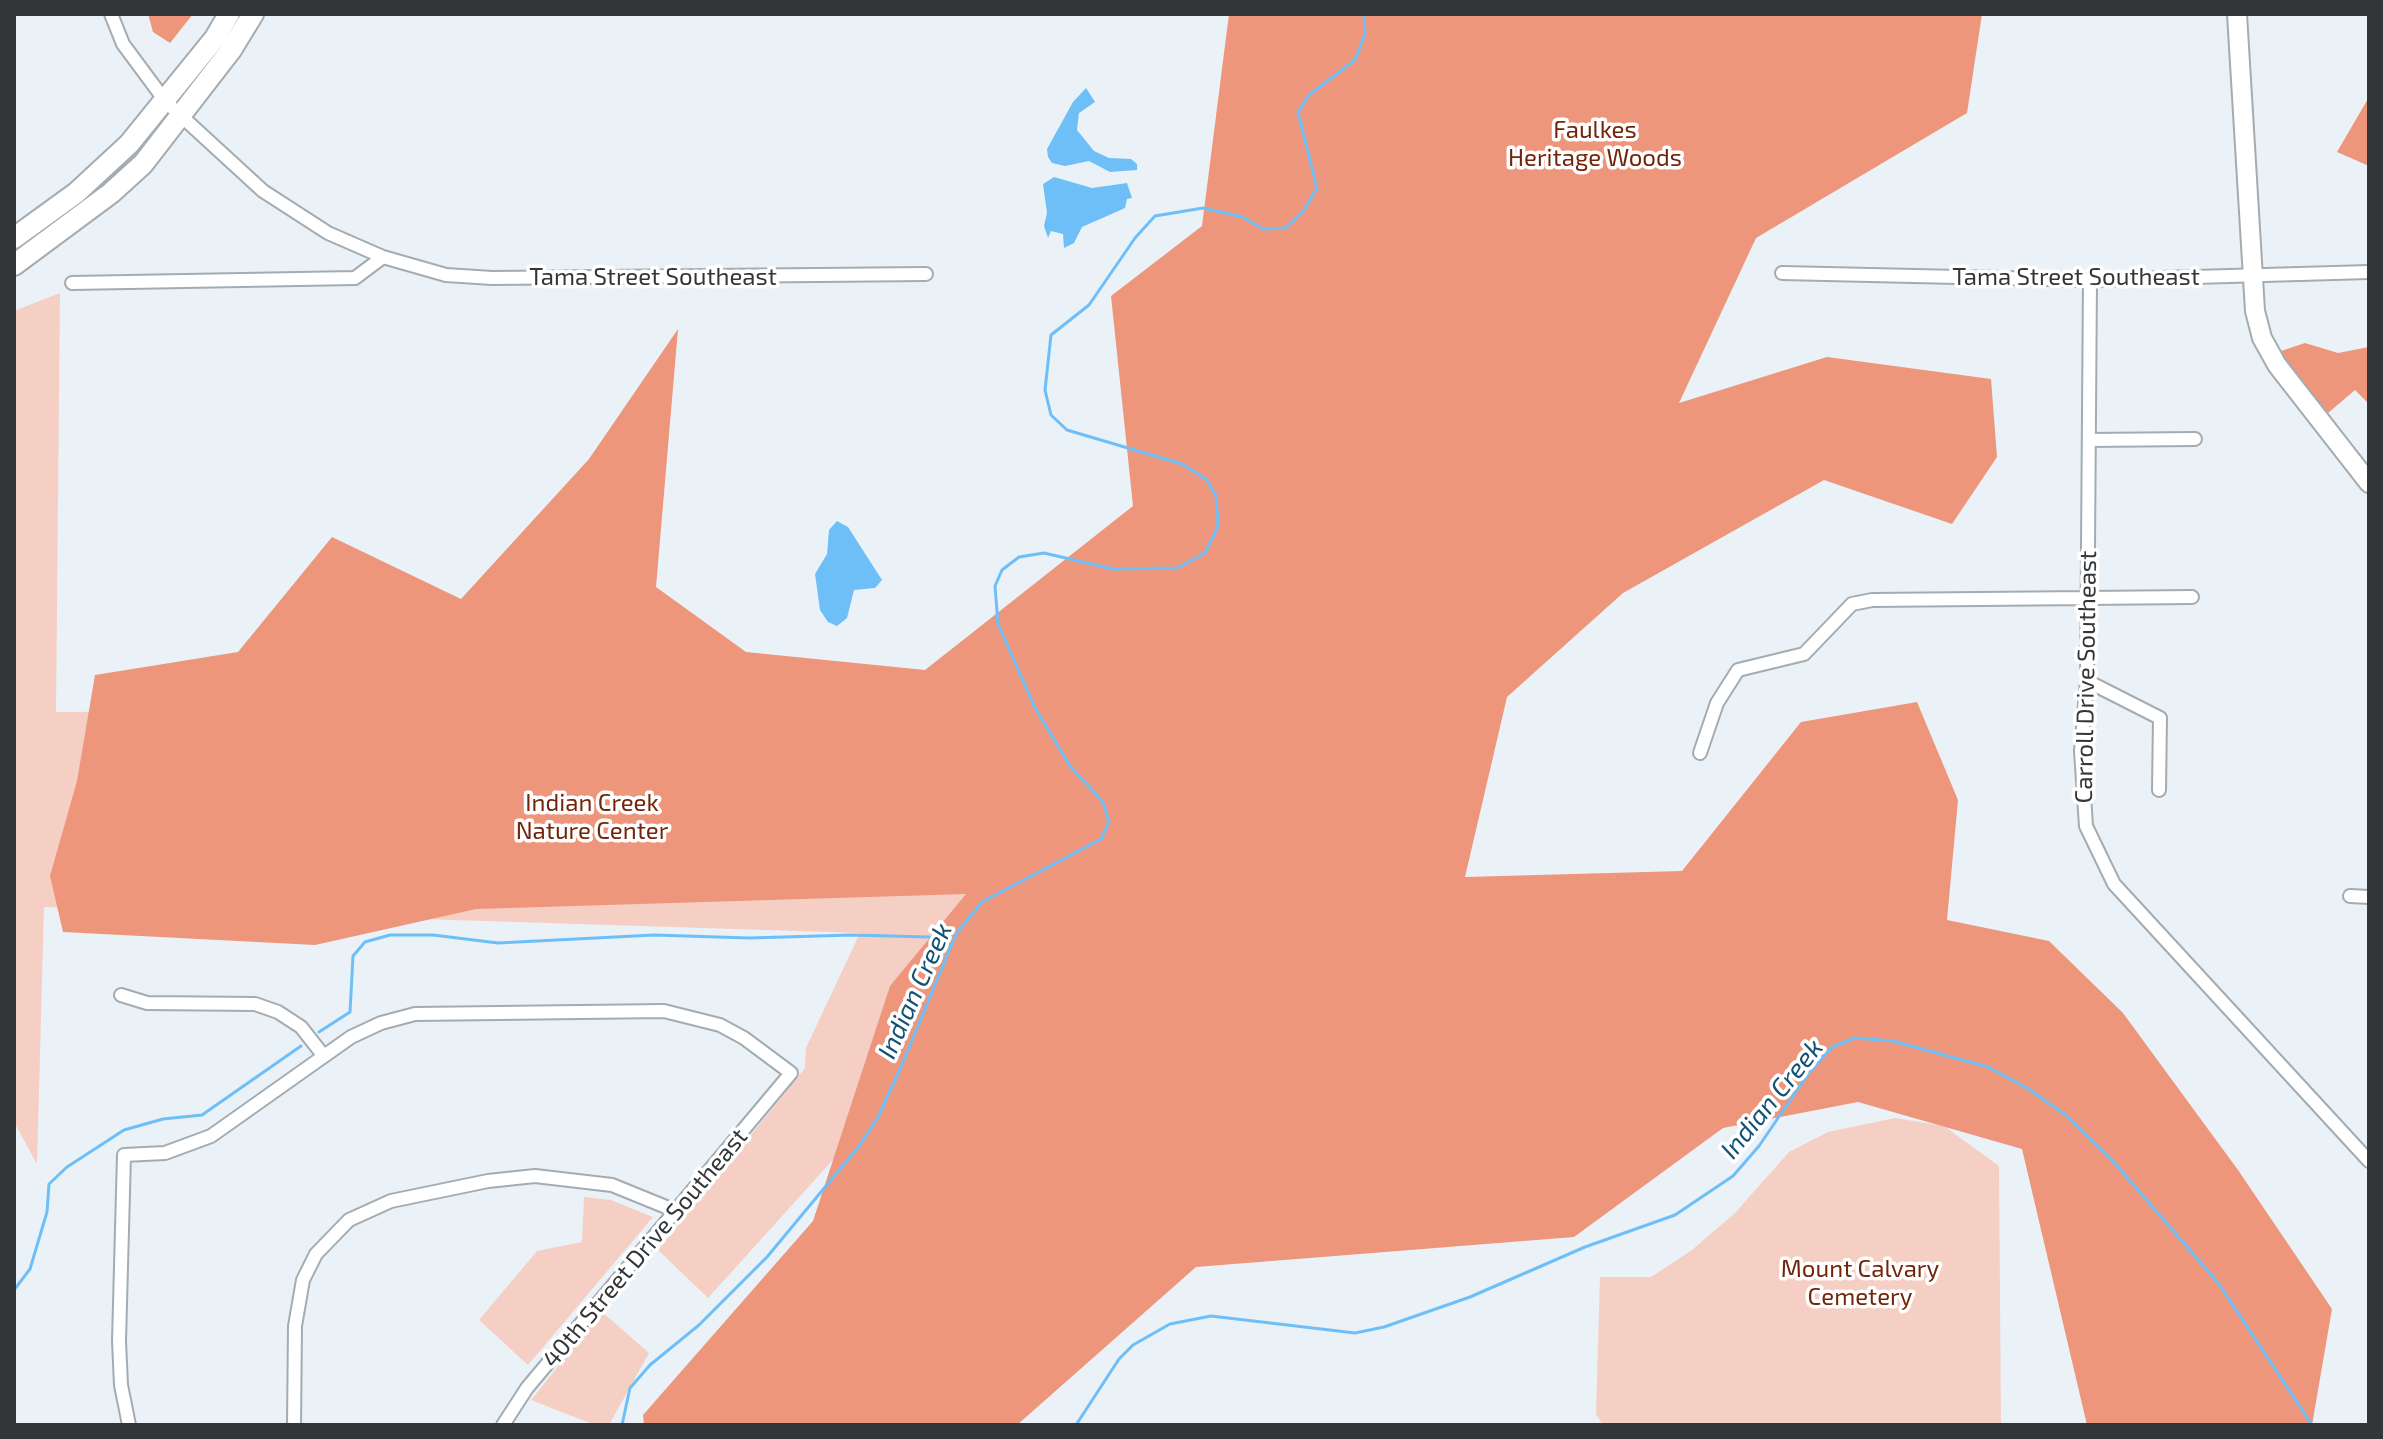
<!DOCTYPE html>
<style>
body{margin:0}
#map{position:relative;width:2383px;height:1439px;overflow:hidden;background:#eaf2f8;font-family:"Exo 2",sans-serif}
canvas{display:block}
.frame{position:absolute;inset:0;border:16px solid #333639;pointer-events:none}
</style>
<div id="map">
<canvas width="2383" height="1439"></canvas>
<div class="frame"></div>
</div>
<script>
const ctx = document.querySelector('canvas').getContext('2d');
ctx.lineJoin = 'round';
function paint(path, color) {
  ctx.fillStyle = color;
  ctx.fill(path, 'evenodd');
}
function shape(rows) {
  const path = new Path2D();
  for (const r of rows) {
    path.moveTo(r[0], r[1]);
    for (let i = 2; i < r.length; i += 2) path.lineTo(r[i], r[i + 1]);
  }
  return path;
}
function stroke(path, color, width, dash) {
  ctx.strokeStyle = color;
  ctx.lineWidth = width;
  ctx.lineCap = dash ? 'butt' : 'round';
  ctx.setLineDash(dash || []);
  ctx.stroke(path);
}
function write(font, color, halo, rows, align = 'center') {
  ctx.font = font + ' "Exo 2",sans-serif';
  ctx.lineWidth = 7;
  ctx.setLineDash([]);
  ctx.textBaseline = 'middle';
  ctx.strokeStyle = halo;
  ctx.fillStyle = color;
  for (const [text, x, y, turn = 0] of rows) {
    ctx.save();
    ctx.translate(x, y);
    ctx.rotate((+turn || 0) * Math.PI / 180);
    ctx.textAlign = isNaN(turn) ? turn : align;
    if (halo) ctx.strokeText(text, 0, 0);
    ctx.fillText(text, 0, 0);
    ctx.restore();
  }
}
paint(shape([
 [60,293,56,712,681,708,1084,746,869,1120,708,1298,658,1250,805,1068,806,1048,860,933,44,907,37,1164,14,1122,14,311],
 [1895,1118,1944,1126,1999,1166,2001,1425,1603,1425,1596,1414,1600,1277,1651,1277,1692,1250,1735,1213,1789,1152,1828,1132],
 [584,1197,611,1200,653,1217,528,1365,479,1320,537,1251,582,1242],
 [602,1312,649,1353,609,1425,595,1425,531,1400]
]), '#f5cfc4');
paint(shape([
 [148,14,193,14,170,43,153,32],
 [1229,14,1982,14,1967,113,1756,238,1679,403,1827,357,1991,379,1997,457,1952,524,1824,480,1623,593,1507,697,1465,877,1682,871,1801,722,1917,702,1958,800,1947,920,2049,941,2123,1013,2238,1170,2332,1309,2312,1425,2087,1425,2022,1149,1858,1102,1723,1128,1574,1237,1196,1267,1017,1425,644,1425,643,1415,813,1221,890,986,966,894,476,909,315,945,63,932,50,876,77,781,95,675,238,652,332,537,461,599,589,459,678,329,656,587,746,652,925,670,1133,506,1111,296,1202,226],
 [2369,97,2369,166,2337,152],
 [2305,343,2338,353,2369,347,2369,404,2355,390,2328,413,2278,352]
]), '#ed967b');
paint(shape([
 [1086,88,1095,102,1079,113,1077,130,1094,151,1109,158,1131,159,1137,164,1137,170,1110,172,1089,161,1065,166,1052,163,1048,157,1047,149,1073,102],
 [1054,177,1092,188,1127,183,1132,198,1127,199,1125,208,1082,227,1074,243,1064,248,1063,234,1051,231,1048,238,1044,226,1047,213,1043,184],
 [837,521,848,527,882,580,875,588,854,590,847,618,837,626,828,622,820,610,815,574,827,554,829,530]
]), '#6ebff7');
stroke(shape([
 [319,1032,350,1012,353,956,365,942,390,935,433,935,498,943,654,935,749,938,852,935,929,937,950,946],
 [14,1290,30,1269,47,1212,49,1184,67,1167,124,1130,163,1119,202,1115,301,1046],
 [622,1425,630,1388,650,1365,699,1325,767,1257,860,1145,878,1117,901,1067,956,934,982,902,1101,839,1109,822,1103,802,1070,766,1035,708,998,624,995,586,1002,570,1019,557,1044,553,1113,569,1177,568,1205,553,1218,526,1216,496,1206,479,1182,464,1067,430,1051,415,1045,390,1051,335,1089,305,1135,238,1155,216,1203,208,1243,217,1263,229,1285,228,1302,213,1317,188,1298,112,1309,95,1355,60,1365,34,1364,14],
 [1076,1425,1119,1359,1133,1345,1170,1324,1211,1316,1355,1333,1384,1327,1470,1297,1585,1247,1675,1215,1733,1176,1759,1146,1808,1074,1832,1047,1855,1038,1893,1041,1988,1067,2027,1088,2067,1116,2113,1161,2219,1284,2312,1425]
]), '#6ebff7', 3);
const minor = shape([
 [111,14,123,44,166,102,263,191,328,233,383,257],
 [1782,273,2090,280,2369,272],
 [2090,280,2087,681,2081,751,2086,826,2114,884,2369,1161],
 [72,283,355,278,383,257,446,275,492,278,926,274],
 [2089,440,2195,439],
 [2087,681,2160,718,2159,790],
 [1700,753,1717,703,1738,670,1804,654,1852,604,1872,600,2192,597],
 [2350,896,2369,897],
 [121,995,147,1003,255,1004,278,1012,301,1027,323,1055],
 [129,1425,121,1385,119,1341,124,1155,165,1153,211,1136,351,1037,381,1023,415,1014,664,1011,720,1025,744,1038,791,1073,527,1388,503,1425],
 [294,1425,295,1326,303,1280,316,1254,349,1220,391,1201,488,1181,535,1176,612,1185,676,1211]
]);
const secondary = shape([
 [2237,14,2255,311,2262,338,2277,365,2369,483]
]);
const trunk = shape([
 [14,238,76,193,129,144,215,38,229,14],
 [14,265,111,193,143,164,231,50,253,14]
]);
stroke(minor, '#a4acb1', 16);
stroke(secondary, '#a4acb1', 22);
stroke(trunk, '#a4acb1', 24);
stroke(minor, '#fff', 12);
stroke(secondary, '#fff', 18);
stroke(trunk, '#fff', 20);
write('24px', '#722509', '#fff', [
 ["Faulkes",1595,130],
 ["Heritage Woods",1595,158],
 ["Indian Creek",592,803],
 ["Nature Center",592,831],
 ["Mount Calvary",1860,1269],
 ["Cemetery",1860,1297]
]);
write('24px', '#333639', '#fff', [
 ["Tama Street Southeast",653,277],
 ["Tama Street Southeast",2076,277],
 ["Carroll Drive Southeast",2086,677,-89],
 ["40th Street Drive Southeast",645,1248,-50]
]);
write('italic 26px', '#125175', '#fff', [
 ["Indian Creek",915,991,-66],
 ["Indian Creek",1772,1099,-51]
]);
</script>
